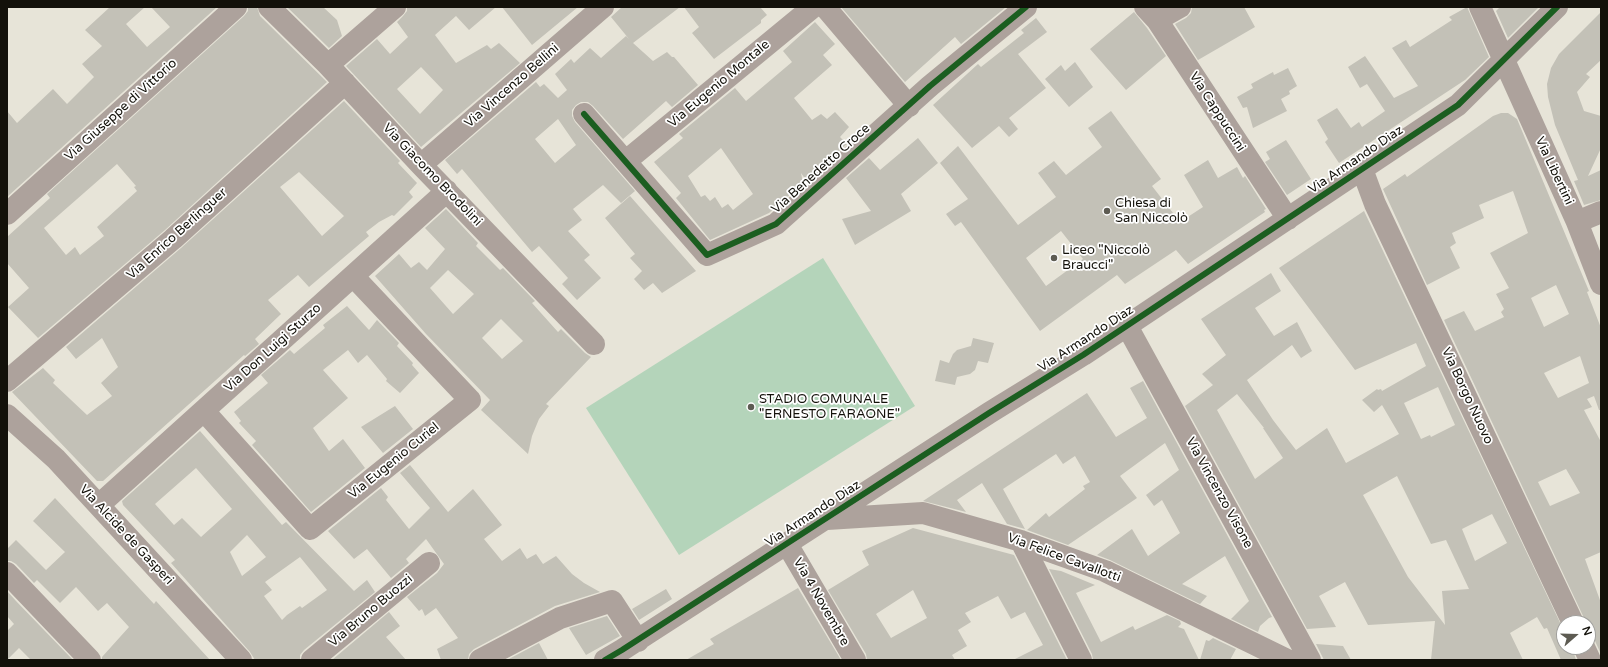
<!DOCTYPE html>
<meta charset="utf-8">
<style>
body{margin:0}
#map{position:relative;width:1608px;height:667px;overflow:hidden;background:#e7e4d8;font-family:"Varela Round",sans-serif}
canvas{display:block}
.frame{position:absolute;inset:0;border:8px solid #13110a;pointer-events:none}
.north{position:absolute;left:1556px;top:615px;width:40px;height:40px;box-sizing:border-box;background:#fff;border:1px solid #a1a09d;border-radius:50%;rotate:70deg;font-size:11px;font-weight:700;line-height:16px;text-align:center;color:#13110a}
.north::after{content:'';display:block;margin:auto;width:14px;height:18px;background:#5d5b52;clip-path:polygon(50% 0,100% 100%,50% 72%,0 100%)}
</style>
<div id="map">
<canvas width="1608" height="667"></canvas>
<div class="frame"></div>
<div class="north">N</div>
</div>
<script>
const ctx = document.querySelector('canvas').getContext('2d');
ctx.lineJoin = 'round';
function paint(path, color) {
  ctx.fillStyle = color;
  ctx.fill(path, 'evenodd');
}
function shape(rows) {
  const path = new Path2D();
  for (const r of rows) {
    path.moveTo(r[0], r[1]);
    for (let i = 2; i < r.length; i += 2) path.lineTo(r[i], r[i + 1]);
  }
  return path;
}
function stroke(path, color, width, dash) {
  ctx.strokeStyle = color;
  ctx.lineWidth = width;
  ctx.lineCap = dash ? 'butt' : 'round';
  ctx.setLineDash(dash || []);
  ctx.stroke(path);
}
function write(font, color, halo, rows, align = 'center') {
  ctx.font = font + ' "Varela Round",sans-serif';
  ctx.lineWidth = 3.5;
  ctx.setLineDash([]);
  ctx.textBaseline = 'middle';
  ctx.strokeStyle = halo;
  ctx.fillStyle = color;
  for (const [text, x, y, turn = 0] of rows) {
    ctx.save();
    ctx.translate(x, y);
    ctx.rotate((+turn || 0) * Math.PI / 180);
    ctx.textAlign = isNaN(turn) ? turn : align;
    if (halo) ctx.strokeText(text, 0, 0);
    ctx.fillText(text, 0, 0);
    ctx.restore();
  }
}
paint(shape([
 [823,258,915,406,679,555,586,408]
]), '#b4d4ba');
paint(shape([
 [110,7,145,7,126,24,147,47,170,27,151,7,217,7,7,197,7,111,17,123,53,89,67,104,94,77,82,64,102,46,85,30],
 [248,7,257,7,260,16,327,82,165,230,38,338,8,307,29,288,7,263,7,237,50,198,47,194,244,16,248,11],
 [117,164,136,186,134,187,137,191,97,227,104,236,80,255,75,247,66,255,44,228],
 [287,7,323,7,337,20,342,36,329,48],
 [407,7,496,7,469,30,456,16,435,35,456,63,487,45,491,49,499,43,520,63,421,147,346,66,377,39,390,54,408,37,397,22,403,16,407,11],
 [421,67,443,90,420,114,397,89],
 [502,7,578,7,532,45],
 [622,7,680,7,633,43,653,61,667,52,672,57,674,57,698,85,672,107,666,101,623,139,593,106,588,102,581,102,576,105,572,110,572,116,575,122,635,191,621,203,603,185,573,209,582,220,568,231,590,255,584,260,601,278,577,300,562,284,568,278,539,246,532,252,462,169,457,174,445,160,536,82,540,87,544,84,558,98,567,90,555,74,571,59,574,63,590,48,601,58,626,36,629,39,611,17],
 [558,119,576,145,555,163,535,139],
 [684,7,760,7,767,15,761,20,761,23,714,59,692,33,699,27],
 [841,7,1006,7,961,44,955,37,905,82],
 [1192,7,1244,7,1255,27,1198,60,1175,24,1186,18,1191,13],
 [1467,7,1489,57,1465,80,1339,163,1325,142,1328,139,1317,120,1337,108,1351,128,1359,122,1362,127,1385,111,1367,84,1360,88,1348,67,1365,56,1394,98,1418,86,1392,48,1406,40,1410,47,1452,20,1449,17],
 [1500,7,1539,7,1508,38,1496,11],
 [1134,12,1147,28,1166,56,1126,90,1090,49],
 [1601,12,1601,60,1586,74,1590,77,1577,92,1584,111,1601,116,1601,148,1588,176,1601,170,1601,200,1584,205,1574,181,1578,180,1555,125,1548,97,1547,84,1551,68,1559,54],
 [1036,18,1047,32,1018,54,1046,88,1009,118,1018,129,1009,137,999,126,972,148,933,105,978,64,981,67,1024,33,1021,30],
 [815,22,835,44,823,55,832,65,794,98,812,120,821,114,827,119,835,112,849,127,840,137,847,144,806,180,801,173,803,183,769,213,710,240,676,198,681,193,654,162,683,138,679,134,735,88,746,101,792,62,783,51],
 [721,148,753,194,733,210,728,204,722,208,715,197,710,201,705,195,701,197,688,176],
 [1075,62,1093,87,1069,107,1045,79,1061,65,1065,71],
 [1288,68,1297,86,1289,91,1290,94,1281,99,1287,111,1253,128,1247,107,1243,108,1237,97,1253,88,1251,84,1273,72,1274,75],
 [344,101,400,161,398,163,417,183,409,192,413,197,394,216,392,215,379,222,366,232,369,236,309,287,298,275,268,300,281,314,255,339,259,344,245,356,244,355,103,481,97,481,12,392,43,368,55,380,53,383,87,415,112,396,101,383,118,367,102,338,76,359,66,347,181,248],
 [299,172,344,216,322,236,280,187],
 [1111,111,1161,179,1152,186,1180,222,1203,207,1184,175,1208,160,1218,178,1237,167,1243,178,1245,176,1266,209,1264,210,1265,212,1188,264,1176,250,1125,284,1117,275,1040,331,961,222,955,226,946,214,968,199,940,163,958,146,1018,225,1056,197,1038,173,1054,161,1066,175,1102,147,1088,128],
 [1061,231,1083,259,1046,286,1026,258],
 [1501,113,1508,113,1517,119,1589,291,1587,292,1601,328,1601,410,1599,410,1594,396,1587,399,1592,407,1584,410,1601,442,1601,552,1585,559,1601,603,1601,654,1595,641,1588,636,1588,623,1585,623,1584,618,1444,320,1464,311,1475,331,1504,317,1501,312,1504,309,1496,294,1509,288,1490,253,1528,233,1513,191,1479,205,1484,218,1452,233,1456,243,1450,247,1460,268,1427,285,1383,189,1405,174,1407,177,1493,116],
 [1556,285,1569,314,1544,327,1531,298],
 [1580,356,1589,383,1558,398,1544,373],
 [1566,469,1580,493,1550,506,1538,482],
 [918,138,938,163,901,194,911,211,855,245,842,219,871,211,846,178,869,158,880,170],
 [1286,140,1311,179,1287,195,1265,162,1270,159,1266,152],
 [630,196,696,271,662,293,653,283,644,290,634,279,642,271,630,258,635,254,605,218],
 [446,209,478,243,476,246,500,270,503,268,535,301,532,303,558,332,561,329,585,353,591,357,546,404,549,406,539,419,532,436,528,454,481,410,490,400,426,334,375,276,399,254,411,268,419,262,427,270,445,249,425,228],
 [448,270,474,294,453,314,430,288],
 [501,319,523,341,502,359,482,338],
 [1364,211,1564,631,1564,647,1572,647,1576,660,1561,660,1547,628,1544,629,1537,617,1510,633,1523,660,1431,660,1435,621,1368,625,1345,582,1319,596,1336,627,1307,629,1185,406,1213,385,1202,374,1226,355,1201,319,1271,273,1281,291,1255,308,1274,336,1297,322,1312,351,1301,358,1292,345,1247,380,1273,420,1296,450,1327,428,1346,463,1399,434,1382,405,1374,412,1362,400,1377,389,1378,390,1381,389,1382,391,1426,366,1416,343,1355,370,1279,268],
 [1438,387,1455,425,1431,437,1430,435,1421,439,1404,403],
 [1237,394,1264,428,1263,428,1283,458,1255,479,1217,410],
 [1397,476,1431,544,1446,540,1469,589,1442,591,1445,625,1408,577,1363,495],
 [1492,514,1507,543,1475,561,1462,529],
 [347,306,369,330,377,320,399,343,397,346,413,363,412,365,419,373,400,393,386,381,387,379,367,355,358,363,348,350,323,370,348,398,313,428,329,451,343,439,365,468,311,512,252,445,256,441,239,423,241,421,234,412,268,383,261,375,290,350,294,354,325,328,323,325],
 [973,338,994,343,988,363,978,361,975,370,970,374,957,377,955,385,935,381,940,360,949,363,953,354,957,350,971,346],
 [1143,381,1272,617,1269,618,1260,626,1258,632,1231,619,1249,601,1225,556,1182,584,1207,596,1200,604,1110,560,1097,555,1132,529,1148,556,1180,533,1162,500,1154,506,1146,495,1179,470,1165,443,1120,476,1137,498,1068,545,1027,530,1046,513,1049,517,1085,489,1083,486,1090,482,1075,456,1063,464,1056,454,1003,489,1025,529,1007,524,982,483,957,500,966,512,923,501,1087,393,1116,437,1147,418,1130,388],
 [395,406,413,429,383,453,361,427],
 [200,431,282,525,286,522,354,591,367,580,375,592,304,650,300,655,300,660,255,660,250,652,171,563,175,560,123,505,122,501],
 [196,468,232,509,201,537,182,518,174,525,155,504],
 [247,535,266,557,242,576,230,552],
 [300,557,327,590,302,608,300,606,287,615,282,620,264,596,272,590,265,582],
 [410,465,448,512,473,489,502,525,484,539,502,561,520,548,527,559,536,554,543,564,556,556,572,574,584,583,600,592,555,606,474,649,469,654,468,660,441,660,437,649,458,638,436,608,425,616,422,609,419,611,407,597,437,573,444,564,426,539,406,559,409,563,391,578,367,549,354,559,328,531,381,488,388,497,386,500,409,529,430,508,400,473],
 [55,498,154,604,156,601,210,660,102,660,102,657,129,627,107,603,98,611,76,587,60,603,37,580,34,583,16,564,11,561,7,561,7,549,16,540,46,570,65,552,33,521],
 [913,528,1014,555,1067,660,1013,660,1043,645,1025,612,1011,619,998,596,965,613,971,622,958,630,967,646,952,655,955,660,867,660,866,654,828,590,869,565,862,551],
 [913,590,927,618,891,638,876,614],
 [1049,569,1061,571,1095,585,1076,593,1101,642,1133,626,1135,630,1167,615,1180,621,1181,624,1178,627,1184,629,1199,660,1093,660,1092,654],
 [798,588,841,660,686,660,714,644,710,639],
 [666,589,672,599,639,620,632,609],
 [7,591,16,601,73,660,31,660,19,648,7,660,7,631,14,624,7,616],
 [389,612,400,626,386,637,406,660,332,660],
 [607,616,620,636,586,655,569,628],
 [1213,638,1236,649,1230,660,1200,660,1206,640,1209,641],
 [539,643,548,660,507,660],
 [1316,644,1343,646,1351,660,1324,660]
]), '#c3c1b7');
stroke(shape([
 [269,7,328,65,421,165,594,344],
 [825,7,909,106],
 [1145,7,1157,20,1288,219],
 [1480,7,1577,222,1601,284],
 [1157,20,1180,7],
 [328,65,395,7],
 [584,114,707,255,776,224,930,86,1026,7],
 [626,161,813,7],
 [421,165,603,7],
 [1362,169,1375,204,1573,623],
 [7,214,236,7],
 [1577,222,1601,212],
 [1127,326,1310,660],
 [7,381,173,239,345,83],
 [204,411,310,529,470,400,353,276],
 [7,415,56,459,241,660],
 [99,505,447,191],
 [827,519,923,513,1021,541,1105,571,1287,660],
 [1021,541,1081,660],
 [787,544,855,660],
 [7,573,90,660],
 [1584,647,1590,660],
 [312,660,429,563],
 [480,660,560,618,612,601,638,641],
 [605,660,622,650,989,413,1083,355,1458,105,1557,7]
]), '#ada29c', 22);
stroke(shape([
 [584,114,707,255,776,224,930,86,1026,7],
 [605,660,622,650,989,413,1083,355,1458,105,1557,7]
]), '#1b5e20', 6);
for (const [x, y, r, color] of [
 [1107,211,4,"#5d5b52"],
 [1054,258,4,"#5d5b52"],
 [751,407,4,"#5d5b52"]
]) {
  const dot = new Path2D();
  dot.arc(x, y, r, 0, 2 * Math.PI);
  ctx.fillStyle = color;
  ctx.fill(dot);
  stroke(dot, '#fff', 1.5);
}
write('13px', '#13110a', '#fff', [
 ["Via Eugenio Montale",719,84,-40],
 ["Via Vincenzo Bellini",512,86,-41],
 ["Via Giuseppe di Vittorio",121,110,-42],
 ["Via Cappuccini",1217,112,57],
 ["Via Armando Diaz",1356,160,-34],
 ["Via Benedetto Croce",821,169,-42],
 ["Via Libertini",1554,171,65],
 ["Via Giacomo Brodolini",432,175,46],
 ["Via Enrico Berlinguer",177,234,-42],
 ["Via Armando Diaz",1086,339,-33],
 ["Via Don Luigi Sturzo",273,348,-42],
 ["Via Borgo Nuovo",1467,396,65],
 ["Via Eugenio Curiel",394,461,-39],
 ["Via Vincenzo Visone",1219,493,61],
 ["Via Armando Diaz",813,514,-33],
 ["Via Alcide de Gasperi",126,535,47],
 ["Via Felice Cavallotti",1064,558,20],
 ["Via 4 Novembre",821,602,60],
 ["Via Bruno Buozzi",371,611,-40]
]);
write('13px', '#13110a', '#fff', [
 ["Chiesa di",1115,204],
 ["San Niccolò",1115,219],
 ["Liceo \"Niccolò",1062,251],
 ["Braucci\"",1062,266],
 ["STADIO COMUNALE",759,400],
 ["\"ERNESTO FARAONE\"",759,415]
], 'left');
</script>
